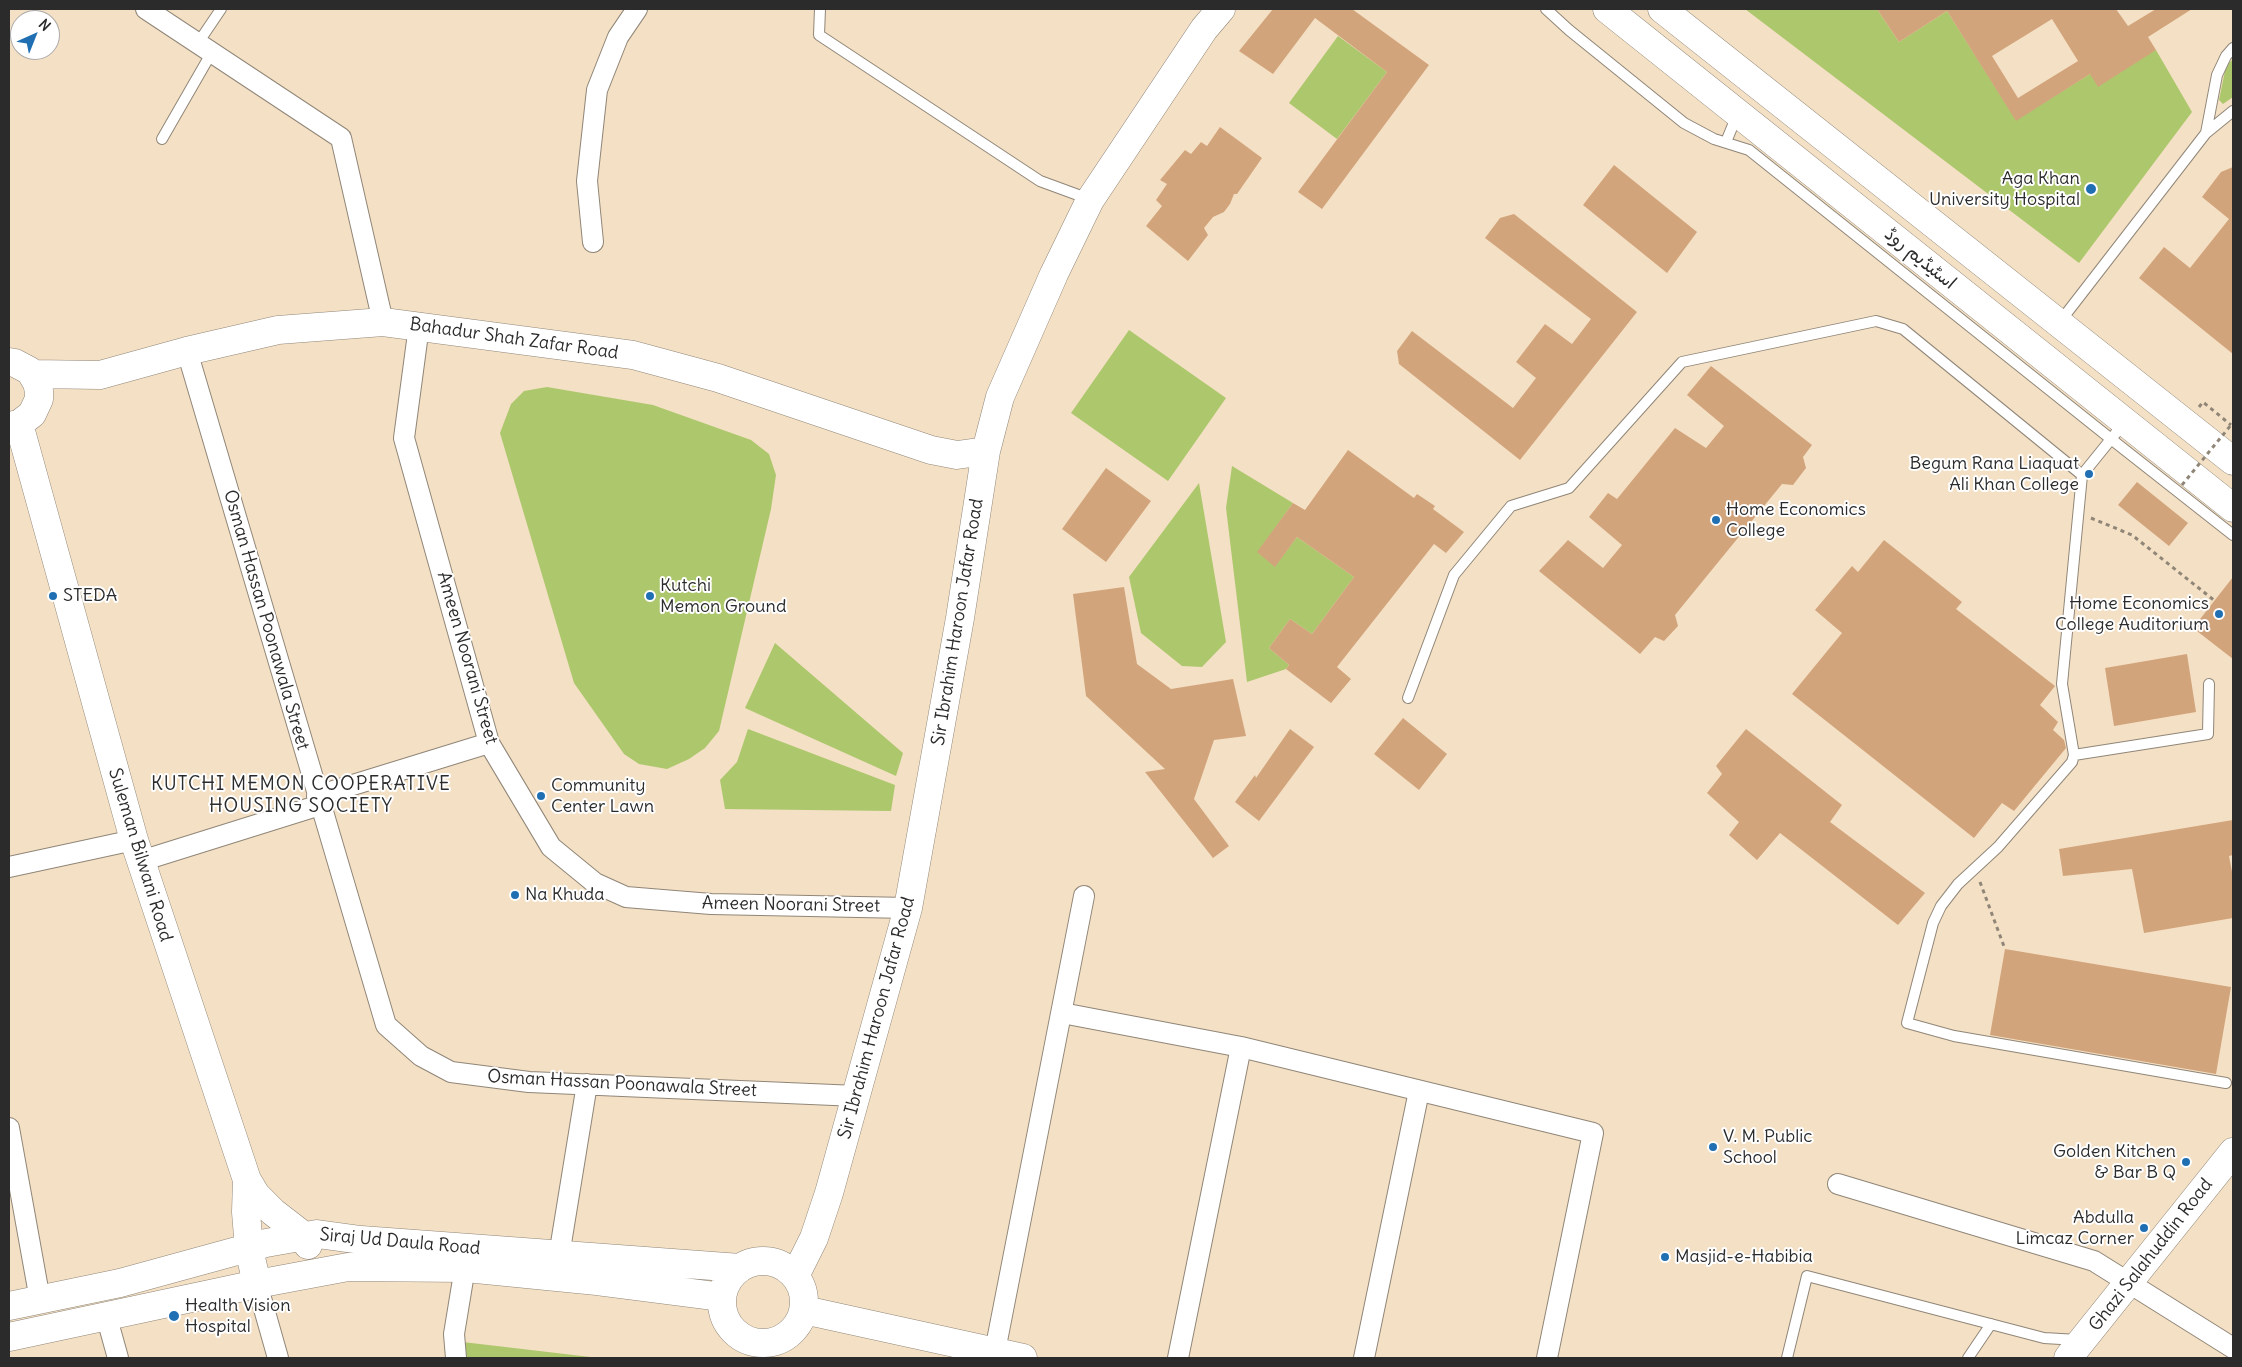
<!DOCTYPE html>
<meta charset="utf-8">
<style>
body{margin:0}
#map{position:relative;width:2242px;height:1367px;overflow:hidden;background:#f4e0c4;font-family:Delius,sans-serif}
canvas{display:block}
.frame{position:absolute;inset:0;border:10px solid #2b2b2b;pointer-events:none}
.north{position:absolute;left:10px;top:10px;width:50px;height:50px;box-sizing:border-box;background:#fff;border:1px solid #aaa;border-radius:50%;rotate:44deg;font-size:14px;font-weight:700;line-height:20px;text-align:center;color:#2b2b2b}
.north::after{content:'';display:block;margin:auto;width:18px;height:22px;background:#1f6fb2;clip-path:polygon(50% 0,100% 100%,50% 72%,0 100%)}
</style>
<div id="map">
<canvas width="2242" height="1367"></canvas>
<div class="frame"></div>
<div class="north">N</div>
</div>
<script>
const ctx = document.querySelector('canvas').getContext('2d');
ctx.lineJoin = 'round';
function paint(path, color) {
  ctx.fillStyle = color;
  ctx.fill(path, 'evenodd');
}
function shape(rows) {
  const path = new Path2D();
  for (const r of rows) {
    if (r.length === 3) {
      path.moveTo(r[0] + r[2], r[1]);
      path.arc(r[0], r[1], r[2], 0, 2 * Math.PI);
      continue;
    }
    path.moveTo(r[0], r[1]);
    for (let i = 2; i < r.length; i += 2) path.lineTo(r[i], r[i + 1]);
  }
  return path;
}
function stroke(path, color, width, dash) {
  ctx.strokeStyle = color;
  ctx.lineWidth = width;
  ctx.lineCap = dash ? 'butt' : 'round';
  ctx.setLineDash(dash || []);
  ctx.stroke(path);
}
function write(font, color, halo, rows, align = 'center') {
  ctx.font = font + ' Delius,"Playpen Sans Arabic",sans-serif';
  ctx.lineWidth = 4;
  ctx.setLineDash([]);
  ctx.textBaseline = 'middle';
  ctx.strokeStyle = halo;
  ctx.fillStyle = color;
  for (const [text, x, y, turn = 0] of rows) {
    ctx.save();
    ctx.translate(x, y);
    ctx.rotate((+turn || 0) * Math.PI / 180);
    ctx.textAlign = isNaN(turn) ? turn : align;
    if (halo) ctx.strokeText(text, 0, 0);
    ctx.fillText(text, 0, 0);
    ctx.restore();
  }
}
paint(shape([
 [1745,9,1877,9,1899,42,1947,11,2016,120,2090,74,2156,50,2192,112,2079,263],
 [1338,36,1387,72,1337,139,1289,103],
 [2233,59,2233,97,2223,104,2219,100,2226,66],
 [1129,330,1226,398,1168,481,1071,413],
 [547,387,653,405,751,440,769,454,776,475,771,509,719,731,705,748,689,759,667,769,639,764,624,754,574,683,500,433,511,404,524,391],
 [1232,466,1293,503,1258,552,1275,566,1297,537,1354,577,1312,634,1290,619,1269,648,1289,665,1286,669,1247,682,1226,508],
 [1199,483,1226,642,1202,667,1182,666,1141,633,1129,577],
 [775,643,903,753,896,776,745,708],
 [748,729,895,785,891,811,725,809,720,780,737,762],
 [454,1341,599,1358,456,1358]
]), '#adc76d');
paint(shape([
 [1273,9,1352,9,1429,65,1322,209,1298,192,1387,72,1315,18,1273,74,1239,51],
 [1877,9,2116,9,2128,26,2156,9,2192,9,2148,37,2156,50,2098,87,2090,74,2016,121,1947,11,1899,42],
 [2052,19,2078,61,2018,98,1992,56],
 [1220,127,1262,158,1237,194,1234,194,1230,204,1224,212,1213,217,1204,228,1208,235,1188,261,1146,226,1162,206,1156,200,1167,184,1160,180,1185,150,1191,154,1201,142,1207,146],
 [1614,165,1697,232,1667,273,1583,205],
 [2233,167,2233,354,2139,278,2164,247,2190,268,2229,219,2202,197,2221,172],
 [1514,214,1637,312,1520,460,1399,364,1397,351,1412,331,1513,408,1536,378,1516,362,1545,324,1572,344,1591,319,1485,238,1500,218],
 [1711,366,1812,445,1803,457,1806,468,1793,485,1782,484,1675,615,1678,626,1664,641,1655,637,1640,654,1539,571,1568,540,1603,568,1622,545,1589,517,1608,493,1617,499,1675,428,1706,448,1724,426,1687,395],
 [1348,450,1414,498,1417,494,1435,506,1433,509,1464,532,1446,553,1434,544,1337,667,1351,679,1331,703,1286,669,1289,665,1269,648,1290,619,1312,634,1354,577,1297,537,1275,567,1257,552,1293,503,1305,510],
 [1106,468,1151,501,1106,562,1062,529],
 [2137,482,2188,523,2169,546,2118,505],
 [1884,540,1962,602,1956,609,2055,686,2040,705,2058,722,2053,730,2064,740,2066,748,2014,811,2002,803,1974,838,1792,694,1842,633,1815,610,1852,566,1858,572],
 [2233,577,2233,659,2193,628],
 [1124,587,1137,664,1171,689,1233,679,1246,736,1214,740,1194,799,1229,846,1213,858,1145,772,1165,769,1086,696,1073,594],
 [2187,654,2196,712,2114,726,2105,668],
 [1403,718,1447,754,1419,790,1374,754],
 [1290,729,1314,747,1259,821,1235,802,1255,775,1256,778],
 [1746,729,1842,805,1830,822,1925,893,1898,925,1780,833,1757,860,1729,835,1739,822,1707,793,1722,774,1716,766],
 [2233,820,2233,855,2229,856,2233,877,2233,918,2144,933,2132,869,2063,876,2059,849],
 [2005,949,2231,987,2216,1074,1990,1035]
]), '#d2a47c');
const lane = shape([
 [820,9,819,35,1040,181,1089,199],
 [1546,9,1569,30,1684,123,1714,139,1749,150,2111,439,2233,535],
 [198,43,221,9],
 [2206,133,2217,75,2226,56,2233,48],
 [162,139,212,52],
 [1726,142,1737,115],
 [2059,323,2206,133,2233,111],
 [2082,475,2062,684,2074,755,2072,762,1998,847,1958,884,1941,906,1933,923,1907,1023,1954,1036,2226,1083],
 [1408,698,1454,575,1511,506,1569,488,1682,362,1876,321,1903,329,2082,475,2124,423],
 [2074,755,2208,734,2209,684],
 [1787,1358,1807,1276,2044,1338,2078,1340],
 [1968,1358,1991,1324]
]);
const street = shape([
 [146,9,341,138,383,322],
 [593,242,587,181,597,90,618,37,637,9],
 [419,326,404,438,489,743,551,847,595,883,626,897,711,904,908,908],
 [187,351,386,1025,421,1056,451,1072,529,1082,857,1096],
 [317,796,489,743],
 [141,861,320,805],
 [9,867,134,840],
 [1062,1013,1241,1047,1593,1133,1547,1358],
 [9,1128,40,1300],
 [1838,1184,2094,1261,2233,1348],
 [557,1268,587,1084],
 [257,1284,278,1358],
 [106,1315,118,1358],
 [995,1351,1084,896],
 [456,1358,454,1334,467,1255],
 [1178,1358,1241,1047],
 [1364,1358,1419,1091]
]);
const secondary = shape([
 [9,362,15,363,30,371,37,383,39,391,39,399,32,414,19,424,9,426],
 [33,374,100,375,187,351,278,330,383,322,633,355,718,378,931,450,957,455,986,451],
 [19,424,134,840,247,1180,246,1212,249,1249,257,1284],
 [247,1180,256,1195,273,1212,304,1236,308,1245],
 [763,1302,41],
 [795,1276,814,1238,829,1193,908,908,960,618,986,451,1000,397,1054,274,1090,200,1204,29,1221,9],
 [9,1306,120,1283,266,1243,317,1234,361,1240,740,1268],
 [804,1310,1023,1358],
 [9,1337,257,1284,348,1267,466,1268,597,1281,722,1297],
 [2068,1358,2233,1152]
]);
const primary = shape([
 [1607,9,2233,508],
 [1662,9,2233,461]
]);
stroke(lane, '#908678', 12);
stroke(street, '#908678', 22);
stroke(secondary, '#908678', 29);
stroke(primary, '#908678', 29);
stroke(shape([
 [2199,407,2203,402,2231,425],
 [2091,518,2132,535,2215,601],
 [1980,882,2005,949]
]), '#908678', 3, [4, 4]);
stroke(lane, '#fff', 10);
stroke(street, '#fff', 20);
stroke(secondary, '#fff', 28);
stroke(primary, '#fff', 28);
stroke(shape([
 [2182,485,2231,425]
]), '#908678', 3, [4, 4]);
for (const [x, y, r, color] of [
 [2091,189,6,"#1f6fb2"],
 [2089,474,5,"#1f6fb2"],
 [1716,520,5,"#1f6fb2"],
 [53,596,5,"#1f6fb2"],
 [650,596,5,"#1f6fb2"],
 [2219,614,5,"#1f6fb2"],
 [541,796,5,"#1f6fb2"],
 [515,895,5,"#1f6fb2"],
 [1713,1147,5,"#1f6fb2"],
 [2186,1162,5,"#1f6fb2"],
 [2144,1228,5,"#1f6fb2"],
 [1665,1257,5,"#1f6fb2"],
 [174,1316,6,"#1f6fb2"]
]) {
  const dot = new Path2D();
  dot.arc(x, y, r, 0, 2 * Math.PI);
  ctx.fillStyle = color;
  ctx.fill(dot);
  stroke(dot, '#fff', 2);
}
write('18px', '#2b2b2b', '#fff', [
 ["Aga Khan",2080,179,"right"],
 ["University Hospital",2080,200,"right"],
 ["Begum Rana Liaquat",2079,464,"right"],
 ["Ali Khan College",2079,485,"right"],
 ["Home Economics",1726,510],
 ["College",1726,531],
 ["Kutchi",660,586],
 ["Memon Ground",660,607],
 ["STEDA",63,596],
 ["Home Economics",2209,604,"right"],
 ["College Auditorium",2209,625,"right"],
 ["Community",551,786],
 ["Center Lawn",551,807],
 ["Na Khuda",525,895],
 ["V. M. Public",1723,1137],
 ["School",1723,1158],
 ["Golden Kitchen",2176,1152,"right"],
 ["& Bar B Q",2176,1173,"right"],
 ["Abdulla",2134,1218,"right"],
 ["Limcaz Corner",2134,1239,"right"],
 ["Masjid-e-Habibia",1675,1257],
 ["Health Vision",185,1306],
 ["Hospital",185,1327]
], 'left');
write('18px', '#2b2b2b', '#fff', [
 ["اسٹیڈیم روڈ",1920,259,39],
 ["Bahadur Shah Zafar Road",514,339,8],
 ["Osman Hassan Poonawala Street",266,620,74],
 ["Sir Ibrahim Haroon Jafar Road",958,622,-81],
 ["Ameen Noorani Street",467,658,74],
 ["Suleman Bilwani Road",140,855,73],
 ["Ameen Noorani Street",791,905,1],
 ["Sir Ibrahim Haroon Jafar Road",877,1018,-75],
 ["Osman Hassan Poonawala Street",622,1084,3],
 ["Siraj Ud Daula Road",400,1242,5],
 ["Ghazi Salahuddin Road",2151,1255,-52]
]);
ctx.letterSpacing = '1px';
write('19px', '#2b2b2b', '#fff', [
 ["KUTCHI MEMON COOPERATIVE",301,785],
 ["HOUSING SOCIETY",301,807]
]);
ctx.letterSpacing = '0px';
</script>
